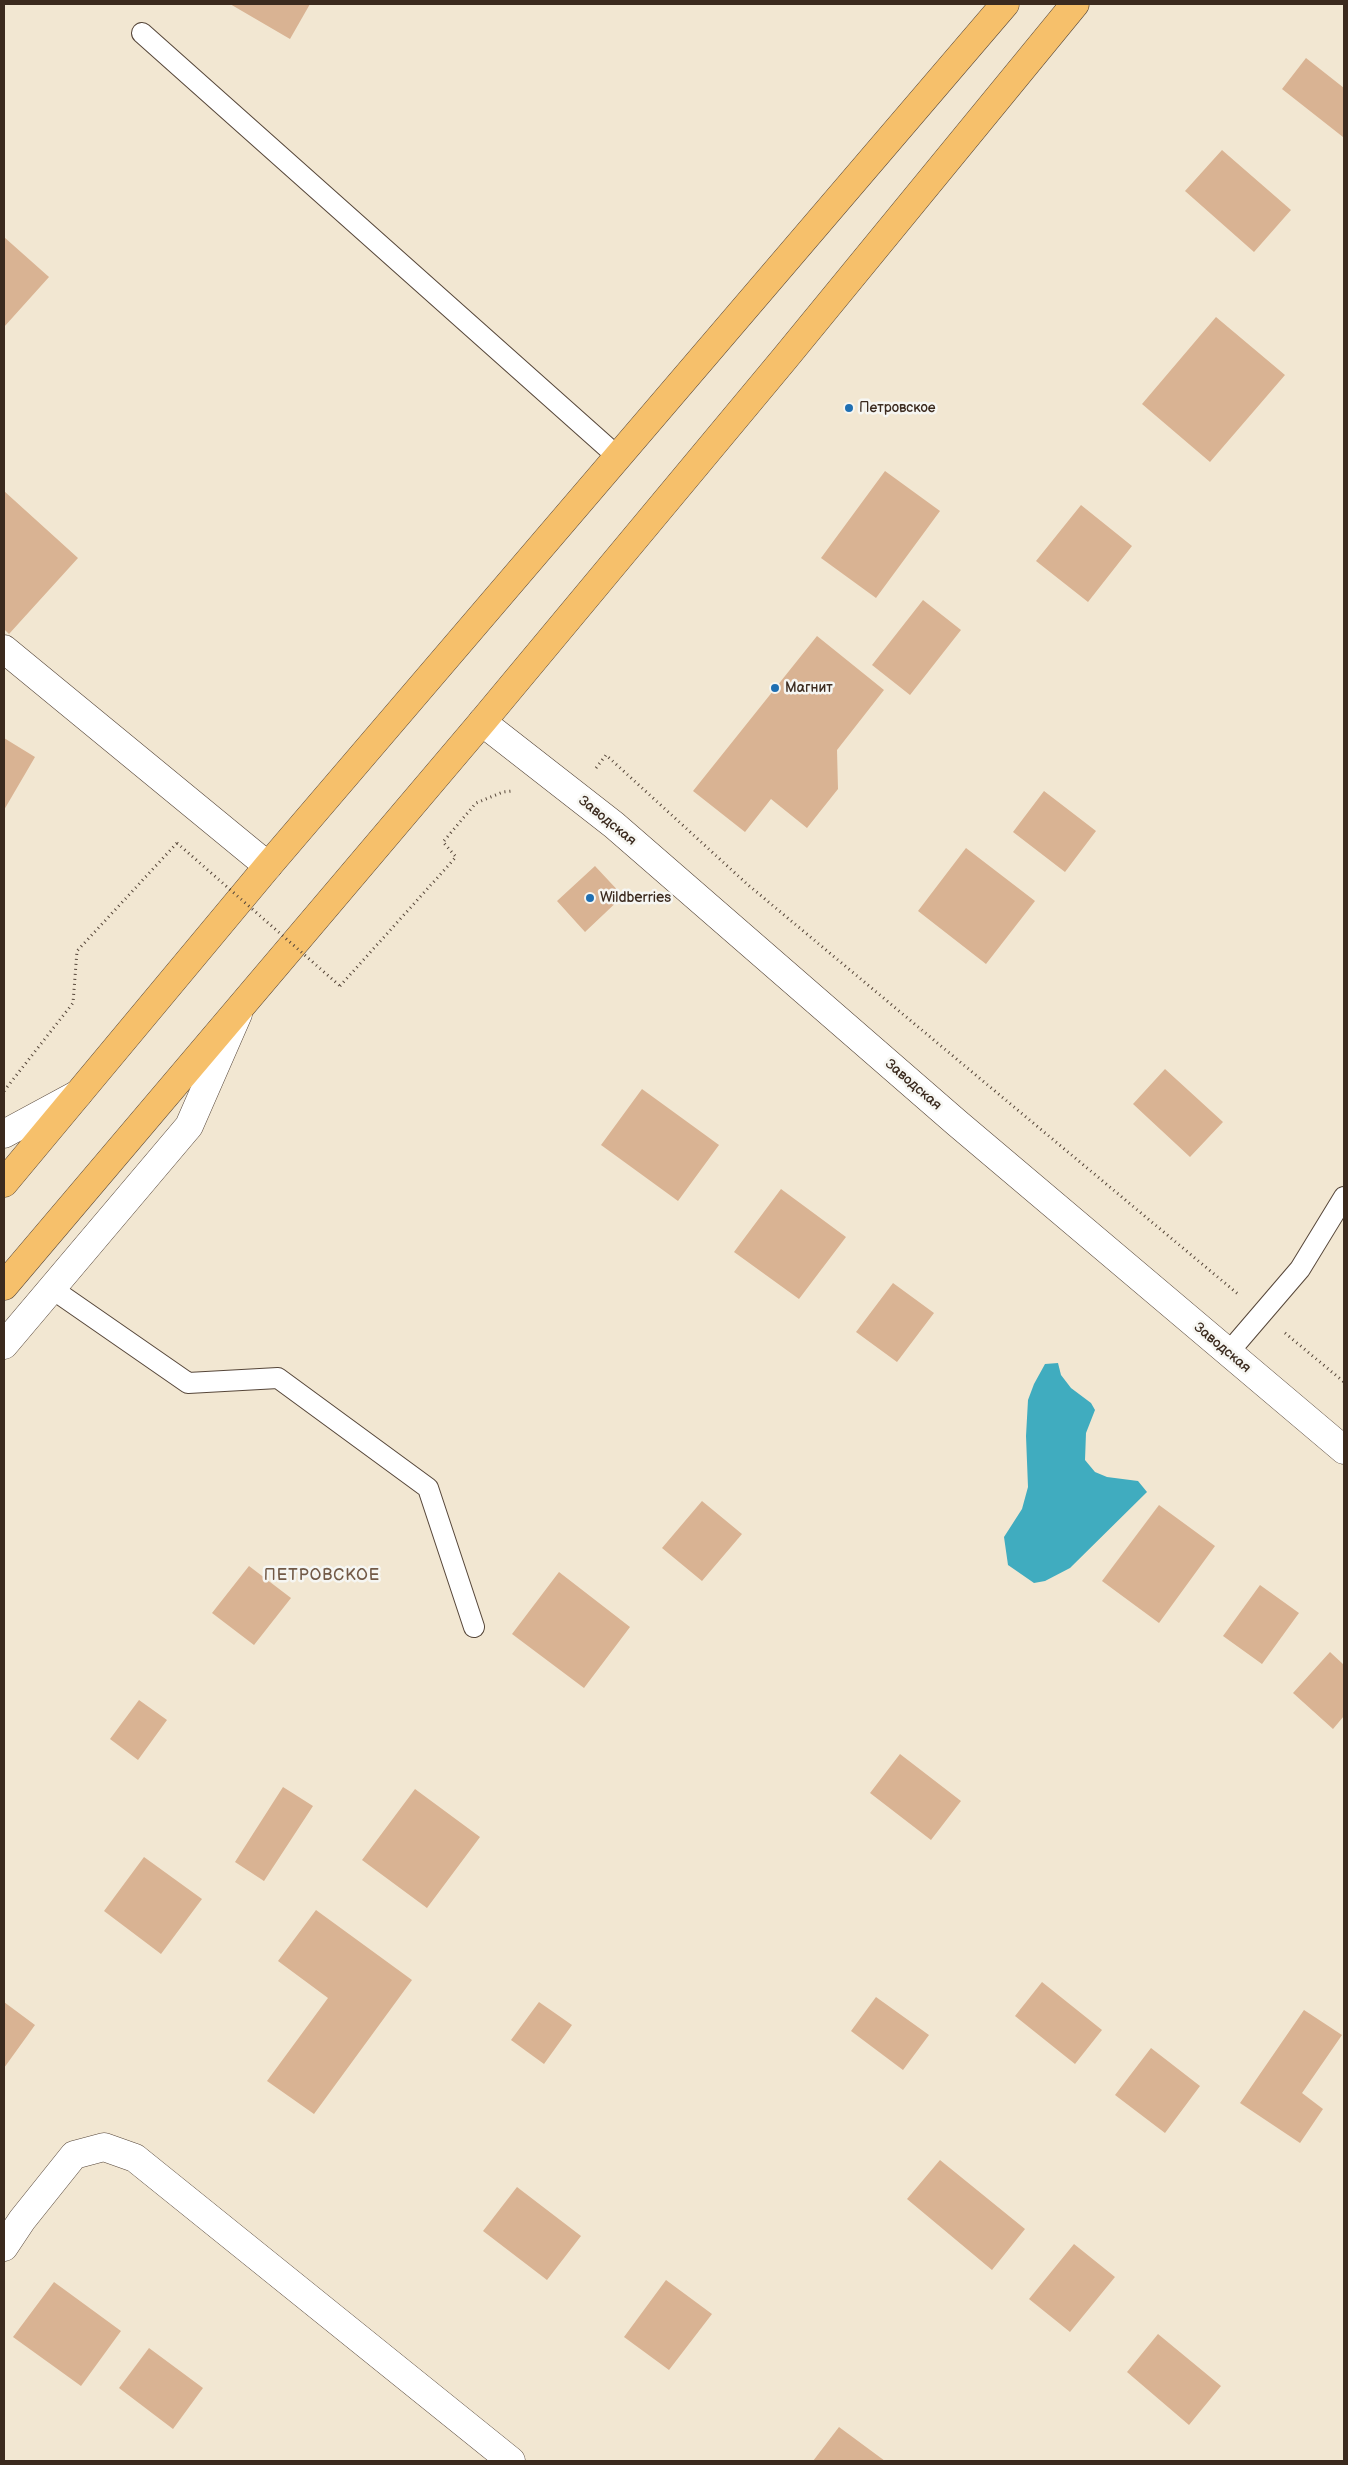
<!DOCTYPE html>
<meta charset="utf-8">
<style>
body{margin:0}
#map{position:relative;width:1348px;height:2465px;overflow:hidden;background:#f2e7d2;font-family:"Balsamiq Sans",sans-serif}
canvas{display:block}
.frame{position:absolute;inset:0;border:5px solid #3b2a1e;pointer-events:none}
</style>
<div id="map">
<canvas width="1348" height="2465"></canvas>
<div class="frame"></div>
</div>
<script>
const ctx = document.querySelector('canvas').getContext('2d');
ctx.lineJoin = 'round';
function paint(path, color) {
  ctx.fillStyle = color;
  ctx.fill(path, 'evenodd');
}
function shape(rows) {
  const path = new Path2D();
  for (const r of rows) {
    path.moveTo(r[0], r[1]);
    for (let i = 2; i < r.length; i += 2) path.lineTo(r[i], r[i + 1]);
  }
  return path;
}
function stroke(path, color, width, dash) {
  ctx.strokeStyle = color;
  ctx.lineWidth = width;
  ctx.lineCap = dash ? 'butt' : 'round';
  ctx.setLineDash(dash || []);
  ctx.stroke(path);
}
function write(font, color, halo, rows, align = 'center') {
  ctx.font = font + ' "Balsamiq Sans",sans-serif';
  ctx.lineWidth = 5;
  ctx.setLineDash([]);
  ctx.textBaseline = 'middle';
  ctx.strokeStyle = halo;
  ctx.fillStyle = color;
  for (const [text, x, y, turn = 0] of rows) {
    ctx.save();
    ctx.translate(x, y);
    ctx.rotate((+turn || 0) * Math.PI / 180);
    ctx.textAlign = isNaN(turn) ? turn : align;
    if (halo) ctx.strokeText(text, 0, 0);
    ctx.fillText(text, 0, 0);
    ctx.restore();
  }
}
paint(shape([
 [1058,1363,1061,1375,1071,1388,1091,1403,1095,1410,1086,1433,1085,1460,1095,1472,1107,1477,1138,1481,1147,1492,1070,1568,1045,1581,1034,1583,1008,1565,1004,1537,1022,1509,1028,1487,1026,1436,1028,1400,1034,1384,1045,1364]
]), '#40acbf');
paint(shape([
 [230,4,310,4,290,39],
 [1306,58,1344,88,1343,137,1282,89],
 [1222,150,1291,210,1254,252,1185,191],
 [4,237,49,277,4,327],
 [1216,317,1285,375,1210,462,1142,404],
 [885,471,940,511,876,598,821,558],
 [4,491,78,558,9,634,4,629],
 [1081,505,1132,546,1088,602,1036,561],
 [923,600,961,630,910,695,872,665],
 [817,636,884,690,837,750,838,789,807,828,771,799,745,832,693,791],
 [4,738,35,757,4,810],
 [1044,791,1096,831,1065,872,1013,832],
 [966,848,1035,901,986,964,918,911],
 [595,866,623,896,585,932,557,901],
 [1165,1069,1223,1122,1190,1157,1133,1104],
 [642,1089,719,1145,678,1201,601,1145],
 [781,1189,846,1237,799,1299,734,1252],
 [893,1283,934,1313,897,1362,856,1332],
 [702,1501,742,1534,702,1581,662,1548],
 [1159,1505,1215,1546,1159,1623,1102,1581],
 [249,1566,291,1598,254,1645,212,1613],
 [559,1572,630,1627,584,1688,512,1634],
 [1260,1585,1299,1613,1262,1664,1223,1636],
 [1330,1652,1344,1665,1344,1716,1333,1729,1293,1693],
 [139,1700,167,1720,138,1760,110,1739],
 [900,1754,961,1801,931,1840,870,1793],
 [283,1787,313,1806,264,1881,235,1862],
 [415,1789,480,1837,427,1908,362,1860],
 [144,1857,202,1899,161,1954,104,1911],
 [316,1910,412,1980,314,2114,267,2081,328,1998,278,1961],
 [1042,1982,1102,2030,1075,2064,1015,2016],
 [876,1997,929,2035,903,2070,851,2031],
 [4,2002,35,2025,4,2068],
 [539,2002,572,2025,544,2064,511,2040],
 [1304,2010,1342,2035,1302,2093,1323,2109,1300,2143,1240,2103],
 [1151,2048,1200,2086,1165,2133,1115,2095],
 [940,2160,1025,2229,992,2270,907,2199],
 [517,2187,581,2236,547,2280,483,2231],
 [1074,2244,1115,2277,1070,2332,1029,2299],
 [666,2280,712,2314,669,2370,624,2337],
 [54,2282,121,2331,81,2386,13,2337],
 [1158,2334,1221,2386,1189,2425,1127,2372],
 [149,2348,203,2388,173,2429,119,2388],
 [839,2427,885,2461,813,2461]
]), '#d9b393');
const service = shape([
 [142,33,618,457],
 [51,1288,188,1383,278,1378,428,1488,474,1627],
 [1228,1353,1300,1269,1344,1197]
]);
const minor = shape([
 [4,649,268,866],
 [482,722,614,825,957,1123,1344,1450],
 [4,1134,78,1094],
 [4,1345,189,1126,238,1014],
 [4,2247,22,2220,74,2155,104,2147,135,2158,511,2461]
]);
const trunk = shape([
 [4,1183,268,866,1005,4],
 [4,1286,482,722,785,358,1075,4]
]);
stroke(service, '#564639', 22);
stroke(minor, '#564639', 29);
stroke(trunk, '#564639', 29);
stroke(shape([
 [596,768,606,755,747,884,1238,1294],
 [340,986,456,857,443,842,476,803,503,792,513,791],
 [4,1091,73,1003,77,951,177,843],
 [1285,1333,1344,1382]
]), '#564639', 3, [1, 4]);
stroke(service, '#fff', 20);
stroke(minor, '#fff', 28);
stroke(trunk, '#f6c06b', 28);
stroke(shape([
 [177,843,340,986]
]), '#564639', 3, [1, 4]);
for (const [x, y, r, color] of [
 [849,408,5,"#1f6fb2"],
 [775,688,5,"#1f6fb2"],
 [590,898,5,"#1f6fb2"]
]) {
  const dot = new Path2D();
  dot.arc(x, y, r, 0, 2 * Math.PI);
  ctx.fillStyle = color;
  ctx.fill(dot);
  stroke(dot, '#f6f6f2', 2);
}
write('14px', '#3b2a1e', '#f6f6f2', [
 ["Петровское",859,408],
 ["Магнит",785,688],
 ["Wildberries",600,898]
], 'left');
write('14px', '#3b2a1e', '#f6f6f2', [
 ["Заводская",607,821,39],
 ["Заводская",913,1085,41],
 ["Заводская",1222,1348,40]
]);
ctx.letterSpacing = '1px';
write('16px', '#725a47', '#f6f6f2', [
 ["ПЕТРОВСКОЕ",322,1576]
]);
ctx.letterSpacing = '0px';
</script>
